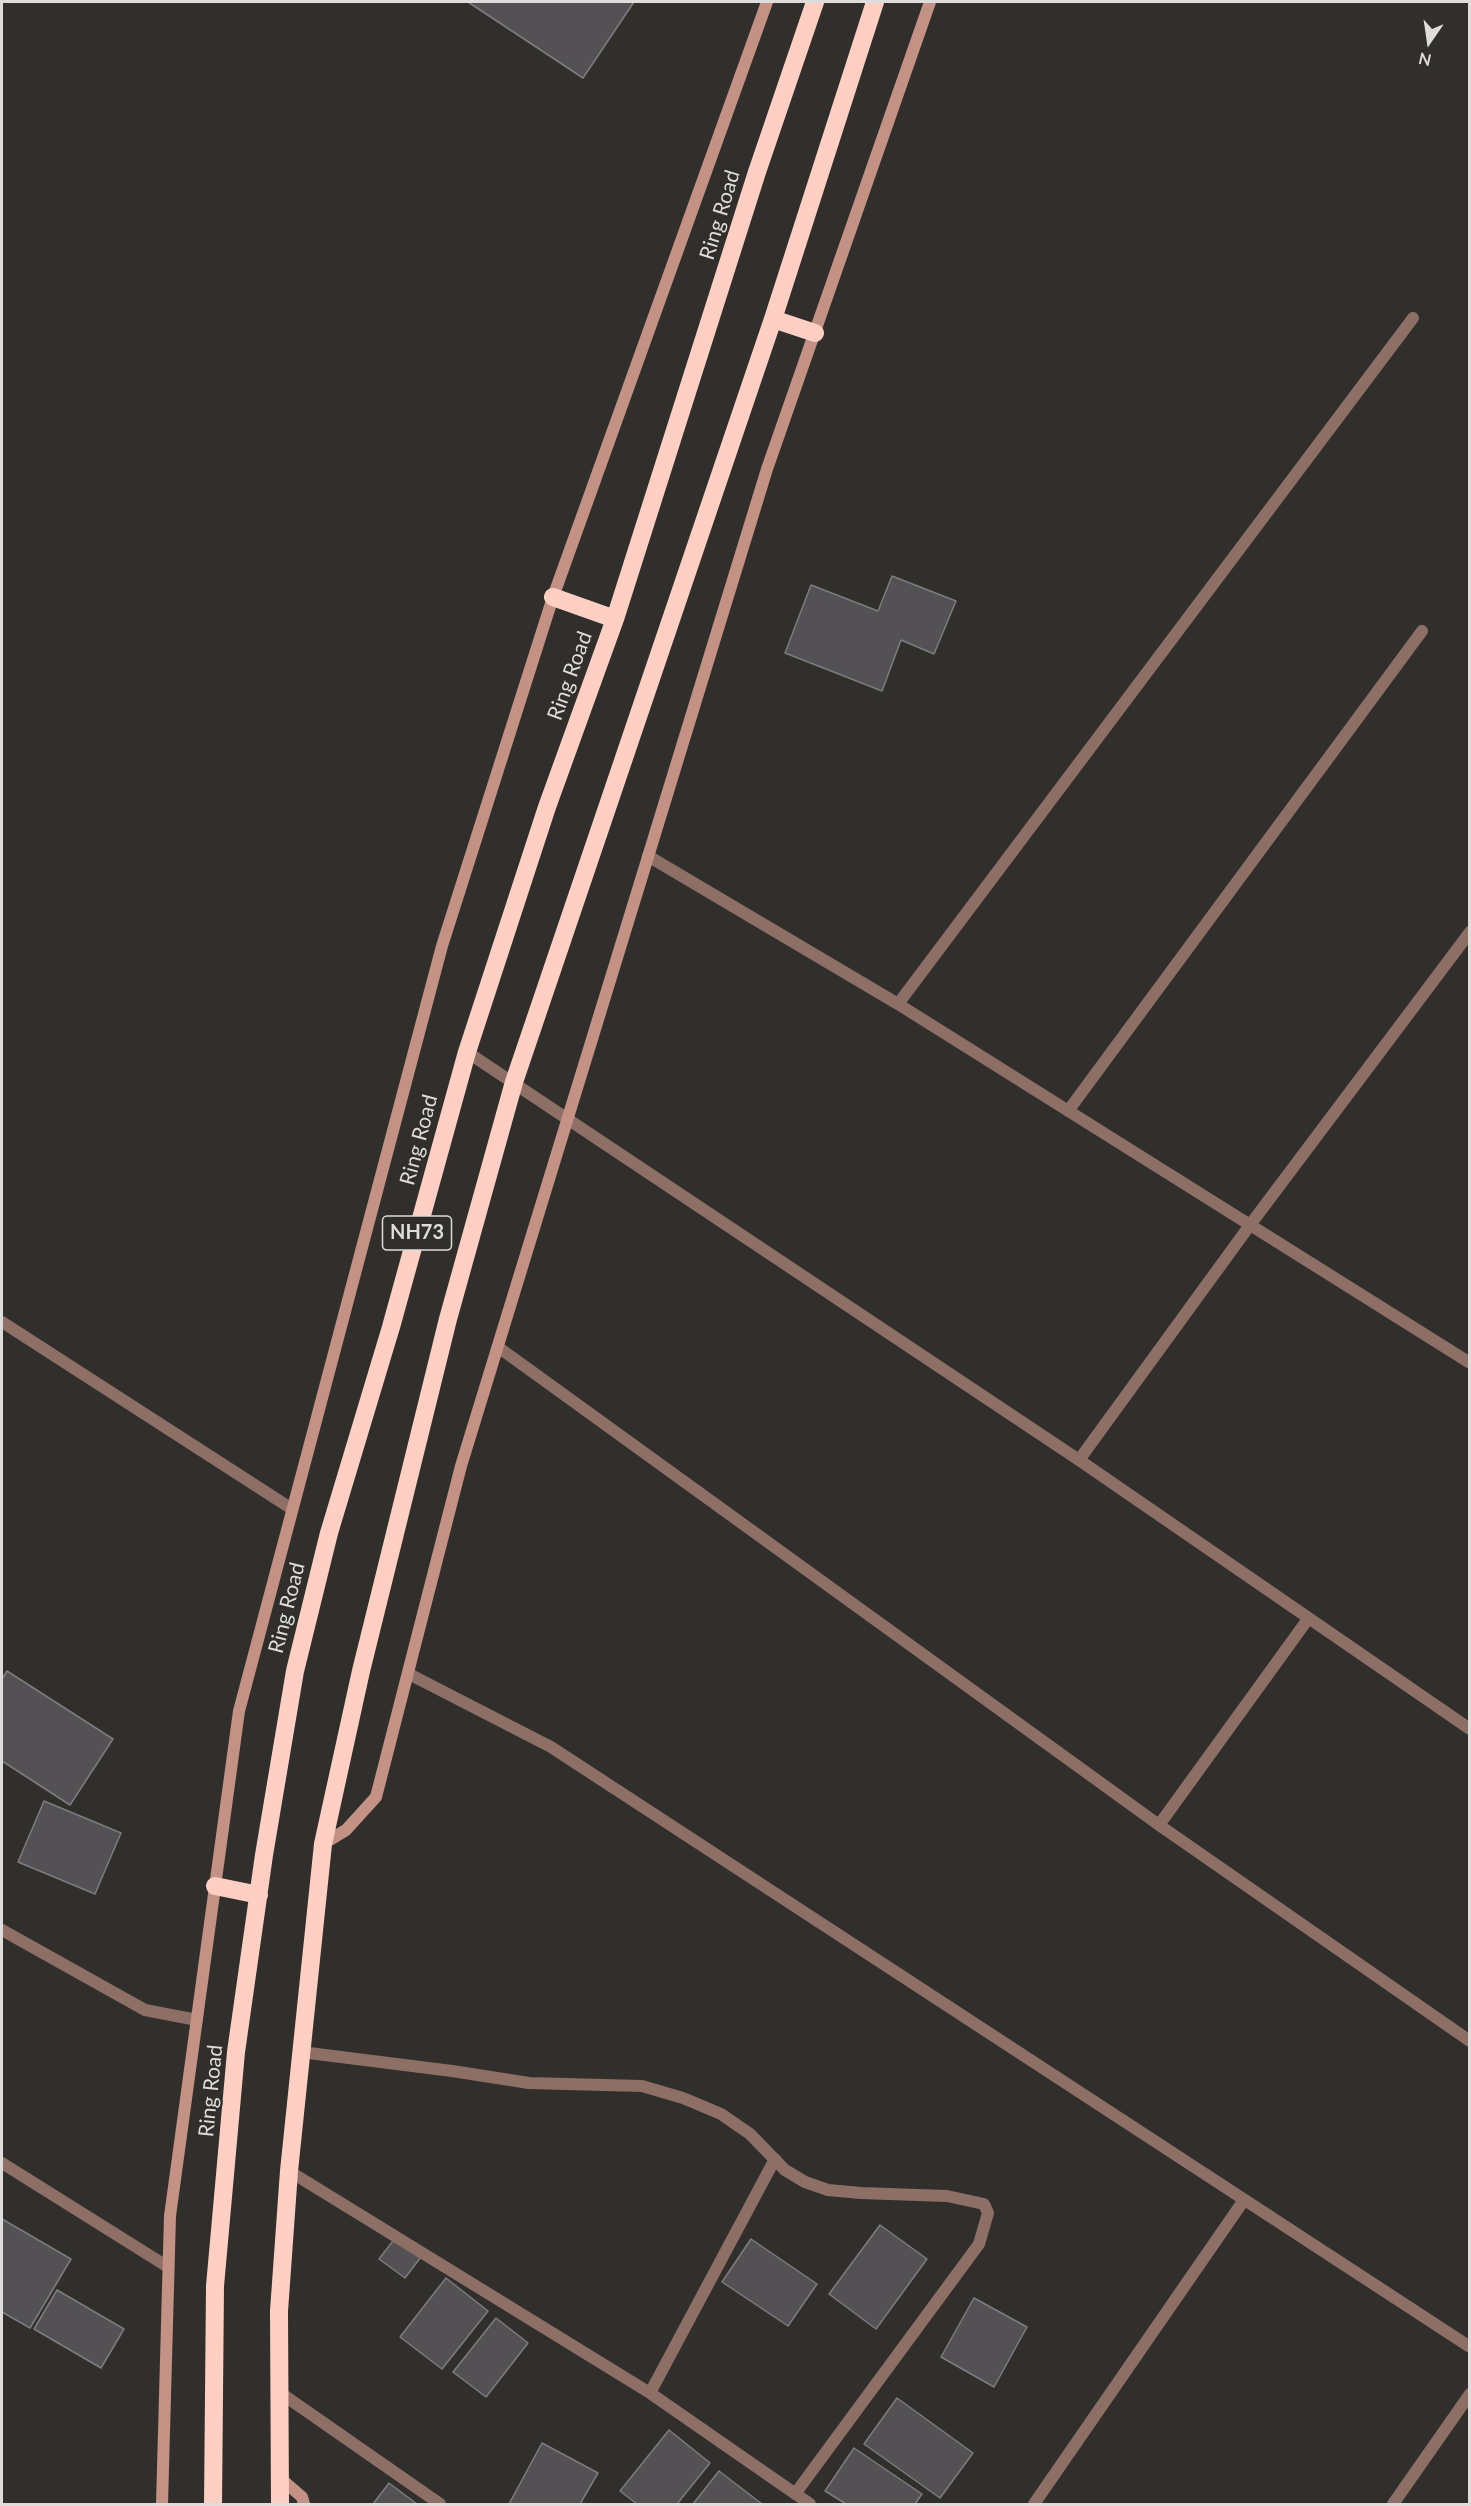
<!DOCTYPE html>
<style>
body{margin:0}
#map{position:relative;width:1471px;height:2506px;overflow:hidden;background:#312f2c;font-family:Lato,sans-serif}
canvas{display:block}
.frame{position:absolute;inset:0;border:3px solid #dedddb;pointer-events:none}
.north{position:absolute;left:1399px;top:12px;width:60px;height:60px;-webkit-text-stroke:4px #312f2c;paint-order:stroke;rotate:193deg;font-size:16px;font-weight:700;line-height:24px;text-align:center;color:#dedddb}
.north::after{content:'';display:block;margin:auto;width:21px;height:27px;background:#dedddb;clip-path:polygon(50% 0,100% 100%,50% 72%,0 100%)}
</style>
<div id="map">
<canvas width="1471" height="2506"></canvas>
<div class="frame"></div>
<div class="north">N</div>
</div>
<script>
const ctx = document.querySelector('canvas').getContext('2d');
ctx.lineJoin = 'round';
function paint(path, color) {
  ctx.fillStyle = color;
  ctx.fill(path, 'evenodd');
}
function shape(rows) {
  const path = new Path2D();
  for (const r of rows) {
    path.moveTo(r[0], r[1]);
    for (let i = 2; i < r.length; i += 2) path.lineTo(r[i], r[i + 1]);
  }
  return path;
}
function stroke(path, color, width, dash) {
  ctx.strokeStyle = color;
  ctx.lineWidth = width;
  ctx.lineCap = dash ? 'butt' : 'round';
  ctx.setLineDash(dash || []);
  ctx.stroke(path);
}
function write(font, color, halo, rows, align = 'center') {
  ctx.font = font + ' Lato,sans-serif';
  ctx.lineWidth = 4.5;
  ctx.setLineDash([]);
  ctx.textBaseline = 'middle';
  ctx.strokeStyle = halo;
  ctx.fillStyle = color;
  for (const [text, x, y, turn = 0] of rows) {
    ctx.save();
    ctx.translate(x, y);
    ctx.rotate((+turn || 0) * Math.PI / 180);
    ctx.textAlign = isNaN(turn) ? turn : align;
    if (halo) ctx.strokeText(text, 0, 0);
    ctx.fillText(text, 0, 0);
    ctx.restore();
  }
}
const building = shape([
 [468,2,634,2,583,78,468,2],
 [892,576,956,601,934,654,901,640,882,691,785,653,811,585,878,611,892,576],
 [7,1671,113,1739,70,1805,2,1761,2,1679,7,1671],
 [44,1801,121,1833,95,1894,18,1862,44,1801],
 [2,2219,71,2259,30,2328,2,2312,2,2219],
 [880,2225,927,2259,876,2329,829,2294,880,2225],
 [396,2237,421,2257,405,2278,379,2259,396,2237],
 [751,2239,817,2284,788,2326,722,2282,751,2239],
 [446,2278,488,2311,442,2369,400,2337,446,2278],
 [57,2290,124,2329,101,2368,34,2329,57,2290],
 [974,2298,1027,2327,994,2387,941,2357,974,2298],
 [496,2318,528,2343,486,2397,453,2372,496,2318],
 [897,2398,973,2453,940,2498,864,2444,897,2398],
 [669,2430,710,2463,677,2504,637,2504,620,2491,669,2430],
 [542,2443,598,2473,580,2504,509,2504,542,2443],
 [854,2448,922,2494,915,2504,846,2504,825,2491,854,2448],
 [719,2471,762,2504,693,2504,719,2471],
 [389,2483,417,2504,373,2504,389,2483]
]);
paint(building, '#535154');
stroke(building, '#7e7c7f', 1.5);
stroke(shape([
 [648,856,898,1004,1470,1363],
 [898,1004,1413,318],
 [467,1052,1079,1460,1470,1729],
 [1068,1111,1422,631],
 [2,1322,292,1509],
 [498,1347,1159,1825,1470,2041],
 [1079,1460,1250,1225,1470,932],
 [409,1674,551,1747,1470,2347],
 [1159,1825,1308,1619],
 [2,1930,145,2010,197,2020],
 [301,2052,452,2071,529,2083,642,2086,683,2098,721,2114,750,2134,785,2170,805,2182,828,2190,861,2193,947,2196,984,2204,988,2213,979,2244,795,2494],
 [2,2163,168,2267],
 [289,2171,650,2393,810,2504],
 [650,2393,775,2159],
 [282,2394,440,2504],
 [1034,2504,1244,2200],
 [1393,2504,1470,2394]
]), '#8e6f66', 12);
stroke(shape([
 [323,1844,346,1830,376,1797,461,1466,767,469,930,2],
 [280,2478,302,2497,304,2504],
 [162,2504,170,2216,239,1711,442,946,553,597,767,2]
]), '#c49284', 12);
stroke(shape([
 [773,319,815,333],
 [553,597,615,619],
 [215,1886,259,1895],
 [213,2504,215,2286,236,2052,264,1855,295,1671,329,1533,391,1327,467,1052,547,807,615,619,757,172,815,2],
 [280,2504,279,2311,289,2171,323,1844,361,1671,448,1319,514,1082,773,319,875,2]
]), '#fecfc2', 18);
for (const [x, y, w] of [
 [417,1233,69]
]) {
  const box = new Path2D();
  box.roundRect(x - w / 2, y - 17, w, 34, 4.5);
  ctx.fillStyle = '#312f2c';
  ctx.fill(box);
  stroke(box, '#dedddb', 1.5);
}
write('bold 20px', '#dedddb', null, [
 ["NH73",417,1233]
]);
write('21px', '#dedddb', '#312f2c', [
 ["Ring Road",720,215,-73],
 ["Ring Road",570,676,-70],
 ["Ring Road",419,1140,-75],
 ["Ring Road",287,1608,-76],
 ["Ring Road",211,2091,-84]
]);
</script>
